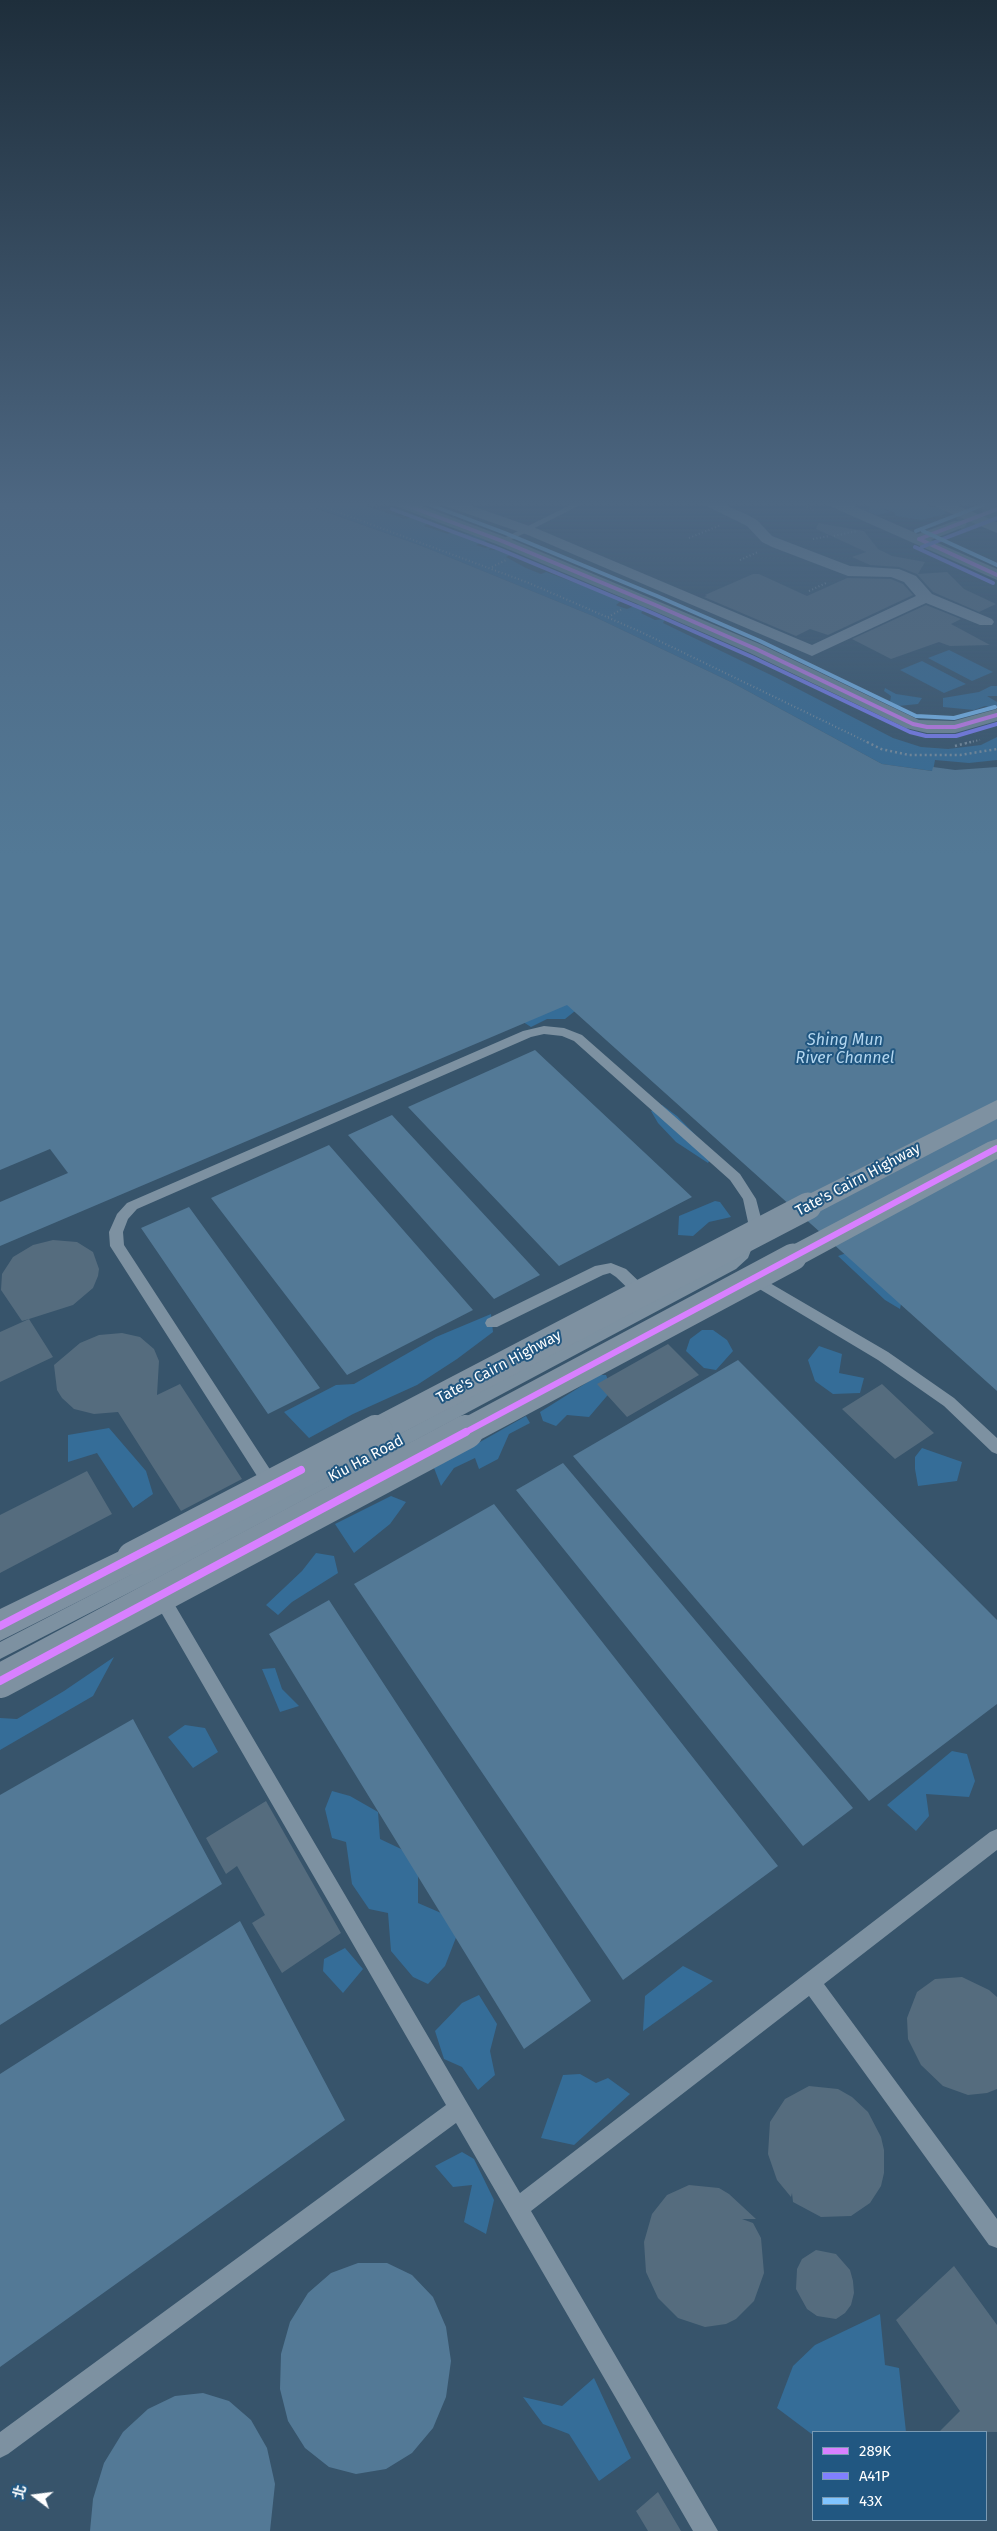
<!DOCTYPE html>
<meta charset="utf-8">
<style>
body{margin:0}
#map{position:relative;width:997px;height:2531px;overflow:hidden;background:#37546b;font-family:"Fira Sans","Noto Sans TC",sans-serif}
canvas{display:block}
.legend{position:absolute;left:812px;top:2431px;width:175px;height:90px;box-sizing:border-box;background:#215781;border:1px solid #7a9ab3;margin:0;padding:6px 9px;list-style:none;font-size:15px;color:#fff}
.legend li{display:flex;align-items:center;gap:10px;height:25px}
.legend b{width:25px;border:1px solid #7a9ab3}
.north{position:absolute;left:10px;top:2471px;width:50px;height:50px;-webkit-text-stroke:4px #215781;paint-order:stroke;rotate:285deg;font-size:14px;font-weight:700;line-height:20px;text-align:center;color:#fff}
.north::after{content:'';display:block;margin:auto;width:18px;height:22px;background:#fff;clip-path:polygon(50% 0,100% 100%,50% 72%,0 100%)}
</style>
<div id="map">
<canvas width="997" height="2531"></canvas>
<ul class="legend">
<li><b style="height:6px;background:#d880ff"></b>289K</li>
<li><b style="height:6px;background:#8080ff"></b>A41P</li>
<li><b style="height:6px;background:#80c4ff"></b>43X</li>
</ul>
<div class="north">北</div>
</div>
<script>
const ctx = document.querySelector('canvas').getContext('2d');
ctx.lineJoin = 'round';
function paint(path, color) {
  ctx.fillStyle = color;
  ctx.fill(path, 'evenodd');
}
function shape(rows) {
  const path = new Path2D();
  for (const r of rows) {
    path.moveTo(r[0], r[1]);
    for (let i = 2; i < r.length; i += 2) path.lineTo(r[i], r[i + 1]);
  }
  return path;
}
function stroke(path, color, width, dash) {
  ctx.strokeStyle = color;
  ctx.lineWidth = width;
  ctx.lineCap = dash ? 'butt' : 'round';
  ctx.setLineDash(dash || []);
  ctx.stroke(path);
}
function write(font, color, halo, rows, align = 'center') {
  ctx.font = font + ' "Fira Sans",sans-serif';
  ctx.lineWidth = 4;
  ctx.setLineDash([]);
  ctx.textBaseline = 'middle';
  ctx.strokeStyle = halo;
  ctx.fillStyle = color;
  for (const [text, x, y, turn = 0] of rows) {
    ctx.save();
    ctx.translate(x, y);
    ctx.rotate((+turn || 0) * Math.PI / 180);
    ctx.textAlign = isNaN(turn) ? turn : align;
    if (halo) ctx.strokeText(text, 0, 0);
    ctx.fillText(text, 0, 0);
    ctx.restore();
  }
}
paint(shape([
 [296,501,353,501,405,519,412,517,420,519,430,522,424,526,448,534,453,531,477,536,487,541,476,545,485,548,491,547,489,550,499,550,510,555,506,557,526,568,541,574,546,572,600,592,621,601,616,605,618,606,627,609,639,604,647,606,641,613,655,620,665,619,663,623,775,677,893,738,921,747,948,749,981,745,997,737,997,760,969,763,935,760,933,771,882,764,731,682,593,616,422,546],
 [867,501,920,501,924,505,943,509,947,514,921,520,896,516,895,513,881,508,890,512,877,515,868,512,870,506],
 [949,650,993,672,972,681,928,658],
 [922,661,966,684,944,693,900,670],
 [991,686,997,686,997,696,987,696,997,702,997,706,993,708,985,706,974,710,943,707,943,698,979,692],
 [885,688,896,694,922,698,918,704,898,706,890,702,891,696,884,691],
 [574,996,575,1011,565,1019,547,1019,531,1027,520,1020],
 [662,1105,677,1116,714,1154,708,1163,676,1142,658,1123,651,1111],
 [715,1201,720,1202,731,1217,709,1222,693,1236,678,1235,679,1216],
 [858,1249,901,1304,900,1309,885,1300,838,1256],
 [491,1314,493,1332,457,1359,417,1385,353,1414,309,1438,284,1412,336,1385,354,1384,436,1337],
 [702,1330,713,1330,727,1340,733,1351,716,1370,704,1368,686,1351,690,1339],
 [819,1346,842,1354,839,1373,864,1378,860,1393,833,1394,815,1381,808,1360],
 [599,1375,606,1375,612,1390,589,1417,567,1415,556,1426,543,1421,540,1412],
 [526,1416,530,1423,509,1434,498,1459,479,1469,475,1458,454,1468,441,1486,434,1468],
 [109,1428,146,1471,153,1494,133,1508,97,1453,68,1462,68,1435],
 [922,1448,962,1462,957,1481,918,1486,915,1469,915,1457],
 [391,1496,406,1502,390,1524,354,1553,335,1524],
 [316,1553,334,1556,338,1573,292,1602,278,1615,266,1605,302,1571],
 [114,1657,93,1696,0,1750,0,1718,17,1719,64,1691],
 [275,1668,282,1689,299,1706,280,1712,262,1669],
 [185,1725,205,1728,218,1752,193,1768,168,1737],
 [952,1751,967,1754,975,1781,969,1797,926,1794,929,1816,916,1831,887,1805],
 [332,1791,350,1796,378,1812,380,1839,418,1857,418,1903,462,1922,445,1966,428,1984,413,1977,391,1951,388,1913,369,1909,352,1884,346,1842,332,1838,325,1809],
 [345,1948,363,1969,343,1993,323,1971,324,1959],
 [683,1966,713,1981,643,2031,645,1996],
 [479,1995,497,2024,490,2051,495,2075,478,2090,462,2067,444,2059,435,2031,462,2003],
 [580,2074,596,2083,608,2078,630,2094,574,2145,541,2138,563,2075],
 [462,2152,474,2159,494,2200,486,2234,464,2222,472,2185,453,2187,435,2166],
 [880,2314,885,2365,899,2368,906,2432,813,2432,813,2435,777,2408,793,2366,815,2345],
 [594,2378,631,2458,599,2481,569,2434,543,2424,523,2397,562,2406]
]), '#356d98');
paint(shape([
 [0,501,296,501,422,546,593,616,731,682,882,764,932,771,933,767,955,770,997,767,997,1391,567,1005,0,1246],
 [535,1050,692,1197,559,1266,408,1107],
 [392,1115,540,1275,494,1299,348,1135],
 [329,1145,473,1310,347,1375,211,1198],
 [189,1207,320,1388,268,1414,141,1228],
 [738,1360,997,1620,997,1704,869,1801,573,1456],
 [563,1463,853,1808,803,1846,516,1490],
 [494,1504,778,1866,623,1980,354,1584],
 [329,1600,591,2001,524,2049,269,1634],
 [133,1719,222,1884,0,2025,0,1795],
 [240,1921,345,2120,0,2367,0,2074],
 [358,2263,387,2263,412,2275,433,2297,446,2327,451,2361,446,2397,433,2428,412,2453,386,2469,356,2474,329,2467,305,2448,288,2421,280,2389,281,2354,290,2322,308,2293,331,2273],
 [203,2393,229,2401,251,2420,267,2448,275,2484,270,2531,90,2531,93,2499,104,2463,123,2432,148,2409,175,2396]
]), '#537996');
paint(shape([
 [50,1149,68,1173,0,1202,0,1170]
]), '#37546b');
paint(shape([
 [818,523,864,531,878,549,892,556,925,562,918,574,947,572,964,589,996,604,979,612,933,592,917,574,899,567,870,565,852,557,866,552,816,529],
 [753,574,759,574,807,596,847,578,891,579,903,584,913,595,828,635,810,629,796,636,704,597,707,596,705,595],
 [926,605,961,619,951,624,990,645,950,646,939,642,891,659,852,639],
 [53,1240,77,1242,93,1252,99,1269,98,1276,93,1288,73,1305,29,1319,53,1357,0,1382,0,1332,29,1319,22,1321,1,1290,2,1274,13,1257,33,1245],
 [122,1333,140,1337,154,1349,159,1361,157,1395,180,1384,242,1479,181,1511,118,1412,94,1414,74,1409,62,1398,57,1390,54,1365,80,1343,99,1335],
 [668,1344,699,1375,627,1417,597,1384],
 [882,1384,934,1433,895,1459,842,1409],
 [87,1471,112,1514,0,1573,0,1515],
 [266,1801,341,1933,282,1973,252,1923,265,1915,237,1866,226,1874,206,1838],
 [962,1977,989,1990,997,1997,997,2089,987,2093,968,2095,943,2086,921,2065,908,2039,907,2018,917,1992,935,1979],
 [809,2086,838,2089,852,2097,868,2112,881,2137,884,2150,884,2173,881,2186,870,2203,851,2216,821,2217,793,2202,792,2193,791,2197,777,2180,768,2154,770,2122,785,2099],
 [689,2185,719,2188,729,2194,756,2219,742,2219,753,2223,761,2238,764,2273,754,2301,736,2319,726,2324,705,2327,678,2318,658,2298,646,2272,644,2242,652,2214,667,2195],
 [816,2250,836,2254,850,2270,853,2281,854,2293,851,2305,845,2313,836,2319,817,2316,807,2309,796,2289,797,2269,802,2259],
 [954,2266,997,2325,997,2432,939,2432,960,2411,896,2320],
 [658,2492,681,2531,648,2531,636,2511]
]), '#556c7e');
stroke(shape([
 [959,524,997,509]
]), '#556e81', 17, [17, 9]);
stroke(shape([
 [308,501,529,583,641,632,869,743],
 [359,501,380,508],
 [794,501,814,510],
 [771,505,785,501],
 [834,536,857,531],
 [689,538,721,525],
 [813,539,829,536],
 [740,560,758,552],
 [492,567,506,560],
 [809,591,828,582],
 [608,617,622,609],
 [966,743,980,740]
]), '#7d91a1', 2, [1, 2.5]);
stroke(shape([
 [867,742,881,749,909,755,960,755,997,749],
 [955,746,971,742]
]), '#7d91a1', 2.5, [2, 3]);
paint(shape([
 [578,501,588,501,505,543,498,541,578,501],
 [544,1026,564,1028,582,1035,740,1174,756,1199,762,1222,748,1258,736,1269,154,1580,0,1659,0,1642,273,1501,110,1246,109,1232,117,1214,127,1203,523,1031,544,1026],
 [544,1034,562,1036,574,1041,730,1180,743,1199,748,1222,737,1251,726,1261,286,1494,124,1245,123,1232,128,1219,137,1209,531,1037,544,1034],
 [611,1263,626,1269,649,1291,651,1295,649,1299,639,1299,616,1277,610,1273,603,1275,497,1327,487,1327,485,1323,487,1319,595,1266,611,1263],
 [751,1272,888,1352,954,1398,997,1438,997,1454,992,1452,944,1406,878,1360,746,1281,744,1277,751,1272],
 [160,1588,166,1590,520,2193,990,1832,997,1829,997,1850,824,1984,997,2219,997,2248,989,2245,809,1996,531,2211,718,2531,693,2531,456,2123,8,2454,0,2458,0,2432,446,2105,154,1600,152,1595,154,1590,160,1588]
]), '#7d91a1');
paint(shape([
 [437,501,458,501,538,529,812,645,916,596,904,582,891,577,848,576,772,547,762,542,747,526,696,501,716,501,746,514,757,520,772,536,850,566,899,569,916,576,932,594,992,619,994,622,992,625,980,625,926,603,812,656,528,535,439,504,437,501]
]), '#7d91a1');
paint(shape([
 [388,501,409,501,508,538,762,645,919,720,954,721,997,709,997,721,955,733,927,733,906,728,750,653,647,608,496,544,390,504,388,501],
 [823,501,843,501,918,534,954,521,964,521,967,524,964,527,931,540,997,569,997,580,825,504,823,501]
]), '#788e9d');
paint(shape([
 [927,501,947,501,997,522,997,533,929,504,927,501],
 [997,1100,997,1119,817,1213,808,1216,799,1213,795,1206,799,1199,997,1100],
 [997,1139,997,1159,803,1264,793,1267,783,1264,779,1257,783,1250,988,1142,997,1139],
 [134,1544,145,1548,150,1558,145,1568,0,1641,0,1609,134,1544]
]), '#7e91a1');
stroke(shape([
 [373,1433,808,1206],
 [464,1433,793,1257]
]), '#7e91a1', 27);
stroke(shape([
 [134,1558,376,1432],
 [0,1681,466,1432]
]), '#7e91a1', 34);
stroke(shape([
 [395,501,502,541,653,604,756,649,913,724,927,727,955,727,997,715],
 [919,539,997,575],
 [919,539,997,509]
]), '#d880ff', 4);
stroke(shape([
 [464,1433,997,1148]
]), '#d880ff', 6);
stroke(shape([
 [0,1626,301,1470],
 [0,1681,466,1432]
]), '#d880ff', 8);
stroke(shape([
 [392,509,499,549,650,612,752,657,910,732,926,736,956,736,997,724],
 [915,547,993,583],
 [922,547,997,518]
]), '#8080ff', 4);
stroke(shape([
 [420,501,505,533,657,596,760,641,916,716,954,718,995,707],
 [916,531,993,501],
 [923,531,997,565]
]), '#80c4ff', 4);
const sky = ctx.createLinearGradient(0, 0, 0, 855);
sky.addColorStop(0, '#1e2e3b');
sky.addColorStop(0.59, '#4d6782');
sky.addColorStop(1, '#4d678200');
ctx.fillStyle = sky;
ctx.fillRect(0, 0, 997, 855);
write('15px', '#fff', '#215781', [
 ["Tate's Cairn Highway",858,1180,-28],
 ["Tate's Cairn Highway",499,1367,-28],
 ["Kiu Ha Road",366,1459,-28]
]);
write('italic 16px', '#b3d6ef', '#215781', [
 ["Shing Mun",845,1041],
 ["River Channel",845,1059]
]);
</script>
